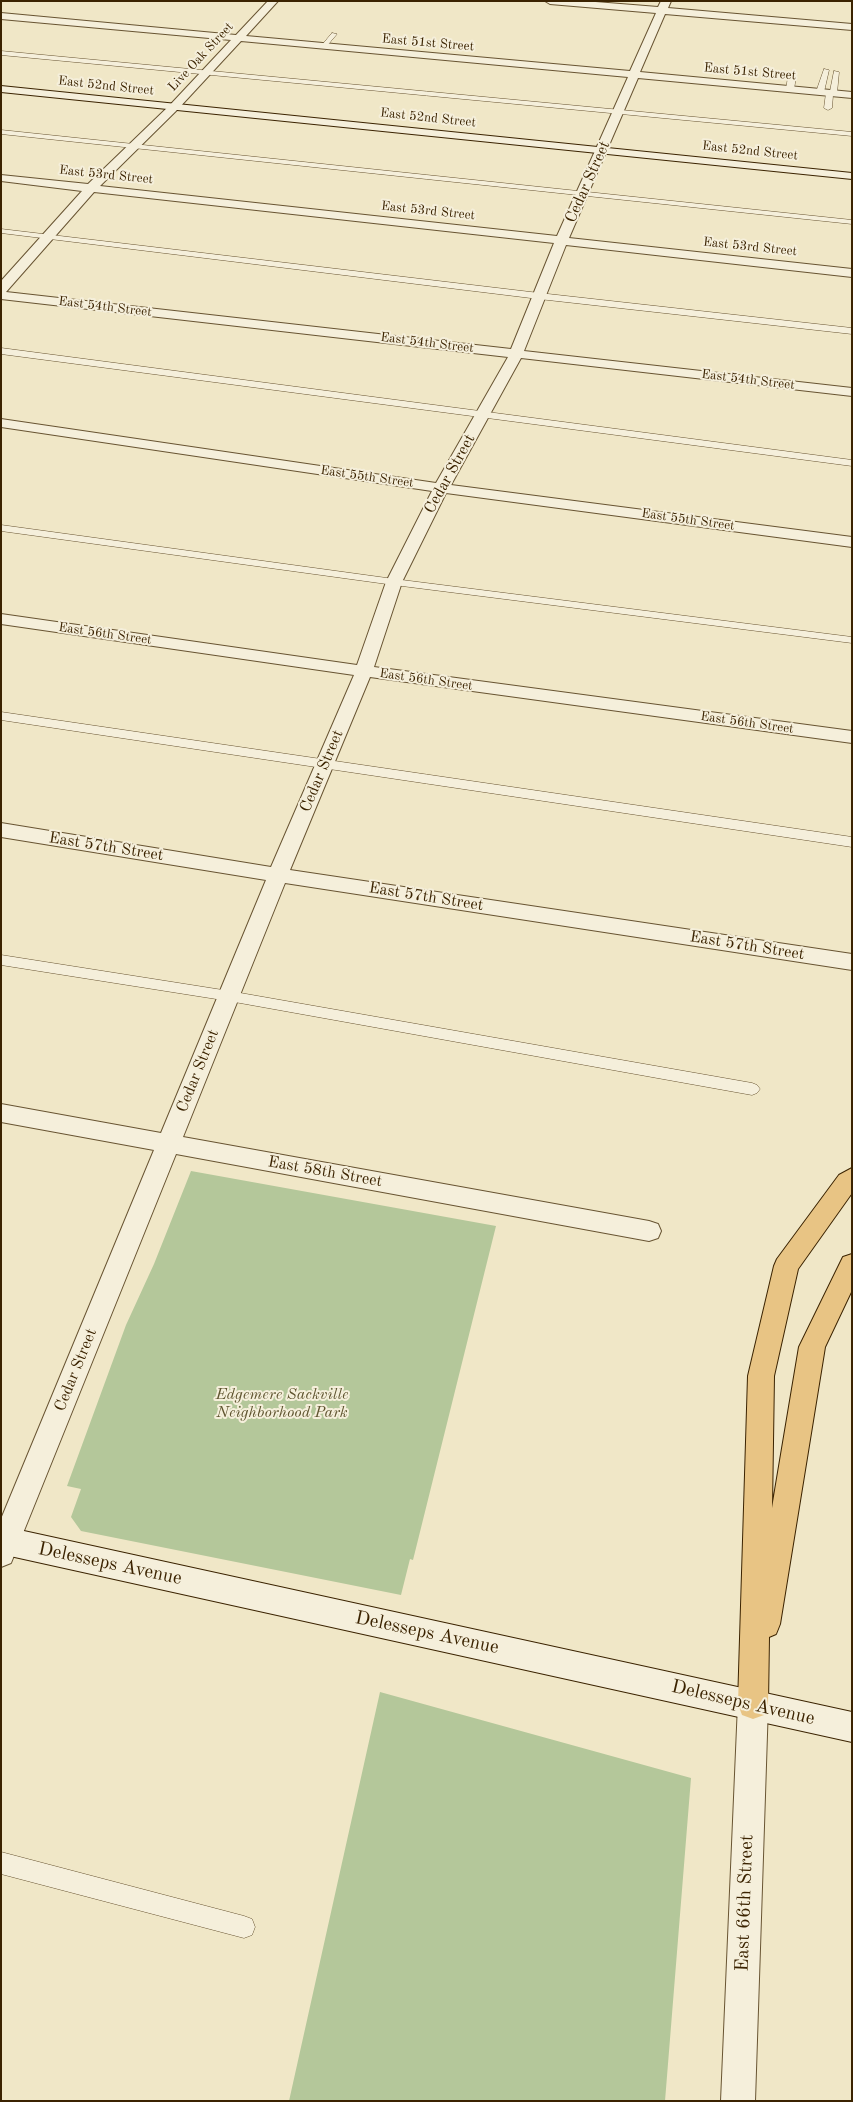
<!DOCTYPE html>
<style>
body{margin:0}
#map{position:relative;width:853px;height:2102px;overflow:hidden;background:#f0e7c7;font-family:"Old Standard TT",serif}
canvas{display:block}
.frame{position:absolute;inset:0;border:2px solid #3b2301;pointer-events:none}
</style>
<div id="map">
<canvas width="853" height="2102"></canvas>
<div class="frame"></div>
</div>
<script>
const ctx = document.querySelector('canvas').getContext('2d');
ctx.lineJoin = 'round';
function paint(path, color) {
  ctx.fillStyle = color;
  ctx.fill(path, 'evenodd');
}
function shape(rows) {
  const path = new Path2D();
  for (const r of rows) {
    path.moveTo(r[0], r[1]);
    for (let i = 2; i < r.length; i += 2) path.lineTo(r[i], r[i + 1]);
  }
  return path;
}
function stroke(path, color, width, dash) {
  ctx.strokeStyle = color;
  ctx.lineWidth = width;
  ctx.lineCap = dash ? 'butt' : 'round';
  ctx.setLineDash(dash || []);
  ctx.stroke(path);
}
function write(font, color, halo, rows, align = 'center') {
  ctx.font = font + ' "Old Standard TT",serif';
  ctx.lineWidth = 4;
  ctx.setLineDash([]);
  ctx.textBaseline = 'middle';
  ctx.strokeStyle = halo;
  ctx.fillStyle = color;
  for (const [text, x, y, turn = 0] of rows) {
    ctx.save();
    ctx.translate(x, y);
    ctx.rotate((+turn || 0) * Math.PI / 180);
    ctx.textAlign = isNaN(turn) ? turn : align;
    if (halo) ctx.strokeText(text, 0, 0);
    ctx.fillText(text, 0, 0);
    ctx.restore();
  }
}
paint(shape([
 [191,1171,496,1226,413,1560,410,1559,401,1595,81,1531,71,1517,81,1489,67,1486,126,1325,154,1264],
 [380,1692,691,1778,665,2101,289,2101]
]), '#b4c79a');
const lane = shape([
 [332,33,337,34,326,47,322,47,321,46,332,33],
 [1,51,852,132,852,136,1,55,1,51],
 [824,69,829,70,824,92,820,94,816,92,824,69],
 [834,71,839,72,837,93,833,95,832,108,828,110,824,108,826,93,830,91,834,71],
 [792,75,796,77,794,89,790,91,786,89,788,77,792,75],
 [1,130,852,220,852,224,1,134,1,130],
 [1,229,539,293,852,328,852,334,539,299,1,233,1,229],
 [1,348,852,460,852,466,1,354,1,348],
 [1,525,394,579,852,637,852,643,394,585,1,531,1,525],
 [1,712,852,837,852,847,1,720,1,712],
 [1,955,229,991,752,1083,757,1085,760,1089,757,1093,752,1095,229,1001,1,965,1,955],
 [1,1852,244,1916,252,1919,255,1927,252,1935,244,1938,1,1874,1,1852]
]);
const street = shape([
 [268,1,278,1,246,36,630,71,656,13,550,4,545,1,583,1,658,7,661,1,671,1,668,8,852,24,852,30,665,14,640,72,852,92,852,98,638,78,569,238,852,269,852,277,566,245,524,351,852,388,852,396,521,358,451,485,852,537,852,547,446,493,402,582,374,667,852,731,852,743,370,677,290,870,852,954,852,970,285,883,183,1137,649,1221,658,1224,661,1231,658,1238,649,1241,176,1154,15,1553,11,1563,1,1567,1,1519,154,1150,1,1122,1,1104,161,1133,266,880,1,837,1,823,271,867,354,675,1,624,1,614,357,665,386,582,432,491,1,427,1,419,436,483,508,357,1,299,1,281,82,191,1,181,1,175,88,184,170,105,231,40,1,19,1,13,236,35,268,1],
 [241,41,628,77,557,236,100,186,178,109,241,41],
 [94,192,554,243,511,349,6,292,94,192],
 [753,1689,764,1693,768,1704,755,2101,721,2101,738,1704,742,1693,753,1689]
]);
const secondary = shape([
 [1,86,852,173,852,179,1,92,1,86],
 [1,1526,852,1712,852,1742,1,1554,1,1526]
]);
const highway = shape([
 [852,1168,852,1193,798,1269,774,1376,772,1508,799,1347,843,1257,852,1254,852,1290,825,1347,780,1624,776,1634,769,1637,768,1704,764,1715,753,1719,742,1715,738,1704,748,1376,774,1266,777,1259,839,1175,852,1168]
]);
stroke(lane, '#685432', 1);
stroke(street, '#685432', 2);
stroke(secondary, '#3b2301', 2);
stroke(highway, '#3b2301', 2);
paint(lane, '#f5efdb');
paint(street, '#f5efdb');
paint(secondary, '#f5efdb');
paint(highway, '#e8c484');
write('13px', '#3b2301', '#f5efdb', [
 ["East 51st Street",428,43,5],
 ["Live Oak Street",201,57,-47],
 ["East 51st Street",750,72,5],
 ["East 52nd Street",106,86,6],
 ["East 52nd Street",428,118,6],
 ["East 52nd Street",750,151,6],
 ["East 53rd Street",106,175,6],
 ["East 53rd Street",428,211,6],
 ["East 53rd Street",750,247,6],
 ["East 54th Street",105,307,7],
 ["East 54th Street",427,343,7],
 ["East 54th Street",748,380,7],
 ["East 55th Street",367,477,8],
 ["East 55th Street",688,520,8],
 ["East 56th Street",105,634,8],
 ["East 56th Street",426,680,8],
 ["East 56th Street",747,723,8]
]);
write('16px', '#3b2301', '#f5efdb', [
 ["Cedar Street",588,182,-66],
 ["Cedar Street",450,474,-61],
 ["Cedar Street",322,771,-67],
 ["East 57th Street",106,847,9],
 ["East 57th Street",426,897,9],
 ["East 57th Street",747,946,9],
 ["Cedar Street",198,1071,-68],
 ["East 58th Street",325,1172,10],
 ["Cedar Street",76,1370,-68]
]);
write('italic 16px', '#5f542f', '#f5efdb', [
 ["Edgemere Sackville",282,1395],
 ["Neighborhood Park",282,1413]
]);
write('19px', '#3b2301', '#f5efdb', [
 ["Delesseps Avenue",110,1564,12],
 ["Delesseps Avenue",427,1633,12],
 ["Delesseps Avenue",743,1703,13],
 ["East 66th Street",745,1903,-88]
]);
</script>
